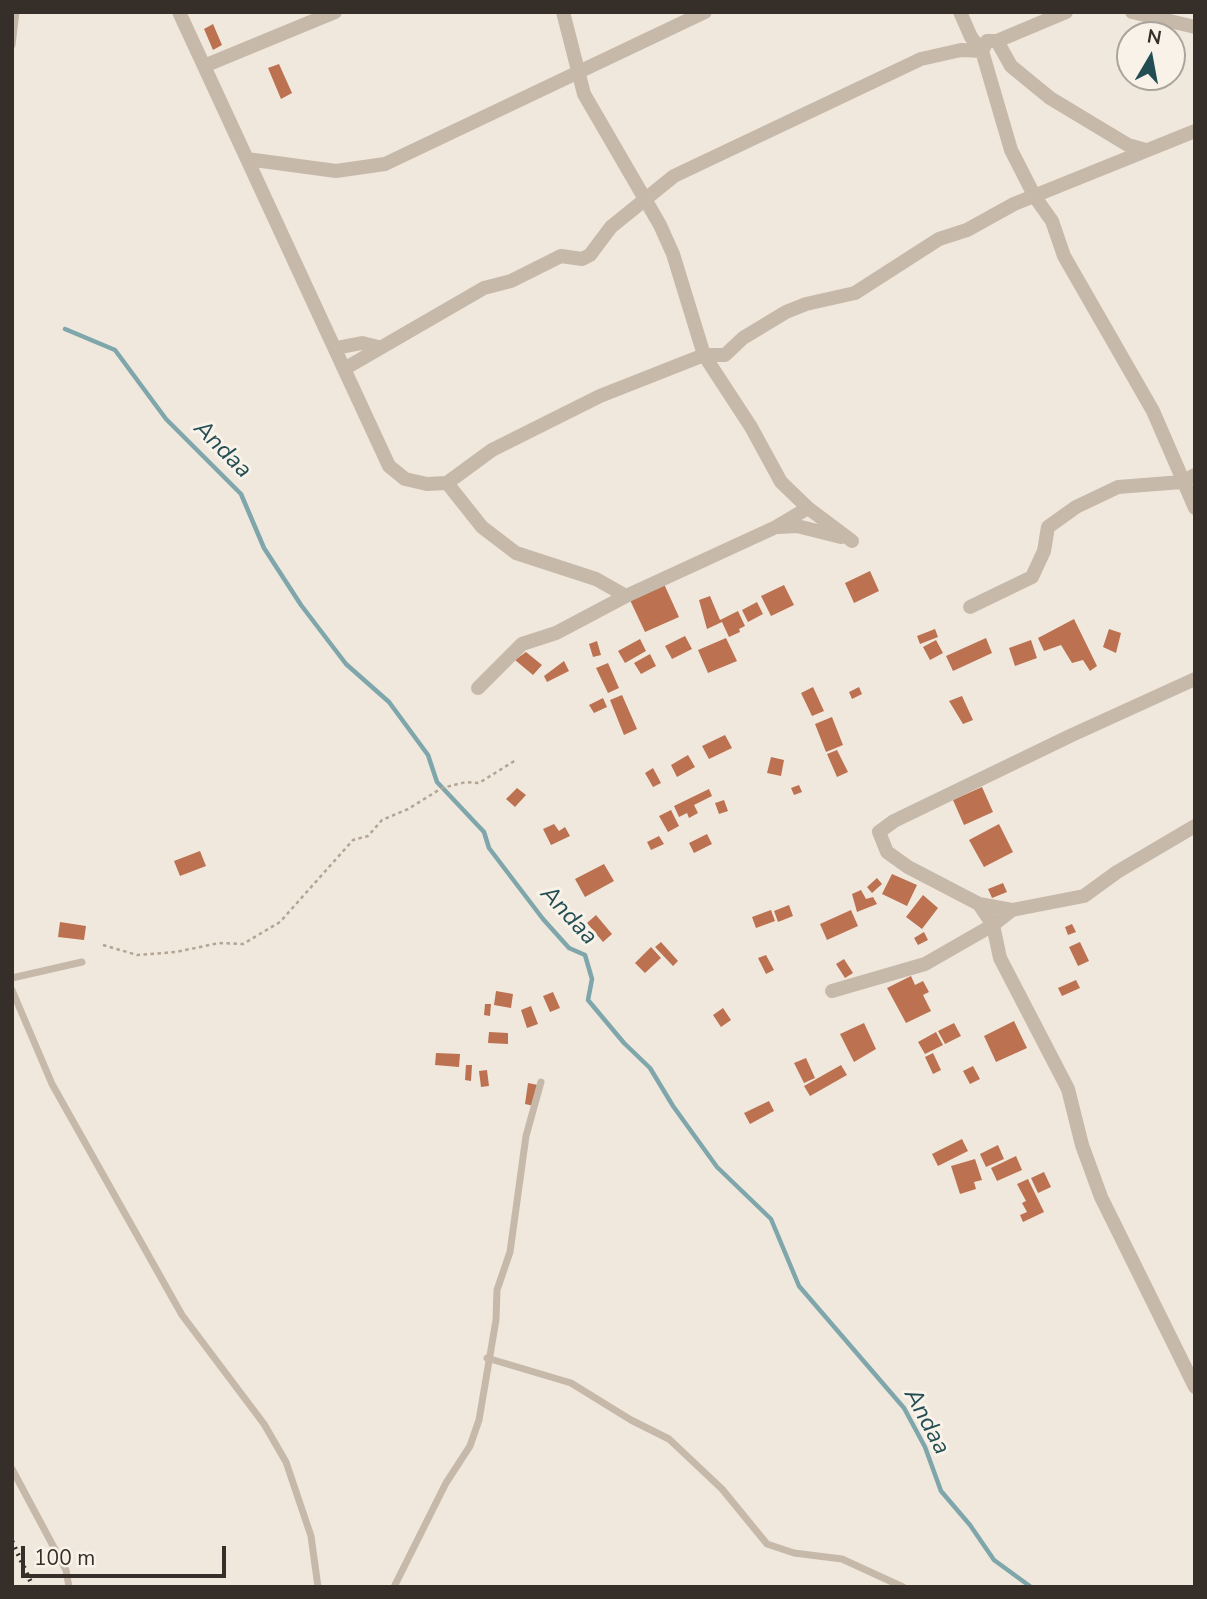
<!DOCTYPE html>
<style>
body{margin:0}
#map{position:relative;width:1207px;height:1599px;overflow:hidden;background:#f0e8dd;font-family:"Nunito Sans",sans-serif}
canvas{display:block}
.frame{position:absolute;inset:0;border:14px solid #352e29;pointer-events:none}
.north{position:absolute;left:1116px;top:21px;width:70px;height:70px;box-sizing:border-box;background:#f8f2e9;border:2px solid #aaa49c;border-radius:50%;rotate:10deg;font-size:19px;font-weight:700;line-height:28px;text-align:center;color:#352e29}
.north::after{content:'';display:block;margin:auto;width:24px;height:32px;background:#224d53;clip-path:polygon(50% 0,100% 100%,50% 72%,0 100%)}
.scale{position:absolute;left:21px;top:1546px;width:205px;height:32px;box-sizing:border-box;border:4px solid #352e29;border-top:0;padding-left:9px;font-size:21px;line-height:24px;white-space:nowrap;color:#352e29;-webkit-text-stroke:5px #f8f2e9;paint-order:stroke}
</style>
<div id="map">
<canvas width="1207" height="1599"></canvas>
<div class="frame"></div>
<div class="north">N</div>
<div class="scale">100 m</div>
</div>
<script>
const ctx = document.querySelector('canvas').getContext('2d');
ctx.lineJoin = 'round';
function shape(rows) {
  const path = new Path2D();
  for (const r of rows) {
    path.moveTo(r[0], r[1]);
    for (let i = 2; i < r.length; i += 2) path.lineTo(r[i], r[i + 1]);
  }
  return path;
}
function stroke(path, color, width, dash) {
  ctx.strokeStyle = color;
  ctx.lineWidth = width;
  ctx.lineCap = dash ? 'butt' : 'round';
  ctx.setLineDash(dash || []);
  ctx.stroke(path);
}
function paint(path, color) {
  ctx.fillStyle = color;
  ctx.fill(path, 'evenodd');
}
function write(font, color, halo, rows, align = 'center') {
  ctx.font = font + ' "Nunito Sans",sans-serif';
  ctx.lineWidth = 6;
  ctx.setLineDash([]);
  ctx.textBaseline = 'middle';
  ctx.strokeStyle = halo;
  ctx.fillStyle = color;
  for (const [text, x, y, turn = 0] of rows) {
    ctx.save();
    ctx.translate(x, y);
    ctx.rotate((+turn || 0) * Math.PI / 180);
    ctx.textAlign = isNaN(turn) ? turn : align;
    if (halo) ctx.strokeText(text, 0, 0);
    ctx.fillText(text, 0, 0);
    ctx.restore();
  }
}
stroke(shape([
 [65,329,115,350,166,419,241,494,264,548,301,605,346,664,389,702,428,755,437,782,484,832,489,848,543,919,569,948,585,955,592,979,588,1000,624,1043,650,1068,673,1106,717,1167,771,1219,799,1286,904,1408,925,1447,941,1491,970,1525,994,1560,1031,1587]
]), '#7ea6ab', 4.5);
paint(shape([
 [213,24,222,45,213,50,204,29],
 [279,64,292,93,281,99,268,68],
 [870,571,879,591,854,603,845,583],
 [664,584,679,617,645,632,630,600],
 [784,585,794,605,771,616,761,596],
 [710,596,720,620,738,611,745,626,739,629,740,632,729,637,722,622,707,629,699,600],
 [757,602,763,614,748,622,742,610],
 [1074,619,1097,666,1090,671,1083,660,1072,663,1061,645,1044,651,1038,638],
 [935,629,938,637,920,644,917,636],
 [1109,629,1121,633,1116,653,1103,647],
 [685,636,692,649,672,659,665,646],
 [726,638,737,661,708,673,698,650],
 [986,638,992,653,953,671,946,656],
 [640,639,646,651,625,663,618,651],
 [936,640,943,653,930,660,923,647],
 [1031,640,1037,658,1015,666,1009,648],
 [597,641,601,655,593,657,589,644],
 [526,652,542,665,533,675,515,660],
 [650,654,656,666,641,674,634,663],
 [564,661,569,671,547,682,544,676],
 [608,663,619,688,608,693,596,668],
 [813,687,824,711,812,716,801,693],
 [859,687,862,694,852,699,849,692],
 [622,695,637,729,624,735,610,700],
 [962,696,973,720,963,724,949,701],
 [603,698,607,707,594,713,589,705],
 [832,717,843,745,826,752,815,724],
 [725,735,732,748,709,759,702,746],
 [837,750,848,772,837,777,827,754],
 [688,755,695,767,677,777,671,765],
 [771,757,784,760,781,776,767,773],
 [653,768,661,783,653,787,645,773],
 [799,785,802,792,794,795,791,788],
 [982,787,993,812,964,825,953,800],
 [517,788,526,795,515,807,506,799],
 [709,789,712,796,694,805,698,813,689,818,687,813,679,817,674,806],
 [724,800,728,811,719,814,715,803],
 [671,810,679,826,668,832,659,816],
 [554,824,559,831,565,827,570,836,551,845,543,829],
 [999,824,1013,852,984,867,969,840],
 [707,834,712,844,694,853,689,843],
 [659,836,664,844,651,850,647,842],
 [200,851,206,866,180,876,174,861],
 [604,864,614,881,585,897,575,879],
 [892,874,917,885,907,906,882,894],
 [877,878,882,884,872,893,867,887],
 [1003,883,1007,892,992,898,988,889],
 [861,890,866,899,873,897,877,904,857,912,852,894],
 [923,895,938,908,922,929,906,917],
 [789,905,793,916,778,922,774,911],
 [771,910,775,921,756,928,752,917],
 [851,910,858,926,827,940,820,924],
 [596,915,612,934,603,942,587,923],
 [60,922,86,926,84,940,58,937],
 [1072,924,1076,932,1068,935,1065,927],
 [924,932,928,940,918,945,914,938],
 [661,942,678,961,673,966,655,947],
 [1080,942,1089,961,1078,966,1069,947],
 [651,947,661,958,645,973,635,963],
 [766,955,774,970,766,974,758,958],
 [844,959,853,973,845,978,836,964],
 [911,976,915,985,923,981,929,992,923,995,931,1011,906,1023,887,988],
 [1076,980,1080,988,1062,996,1058,988],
 [496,991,513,994,511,1008,494,1005],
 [553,992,560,1008,550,1012,543,996],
 [485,1004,491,1004,490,1016,484,1015],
 [531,1006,538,1024,527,1028,521,1010],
 [723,1008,731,1020,721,1027,713,1015],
 [1014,1021,1027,1048,996,1062,984,1036],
 [864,1023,876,1049,854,1062,840,1034],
 [954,1023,961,1036,945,1044,938,1031],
 [489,1032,508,1033,508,1044,488,1043],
 [936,1032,943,1045,925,1054,918,1042],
 [436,1053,460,1054,459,1067,435,1065],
 [933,1053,941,1070,933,1074,925,1057],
 [806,1058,815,1078,804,1083,794,1063],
 [466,1065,472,1065,471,1081,465,1080],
 [841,1065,847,1075,810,1096,804,1086],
 [973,1066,980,1079,970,1084,963,1071],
 [487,1070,489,1086,481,1087,479,1071],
 [528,1083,538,1085,534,1106,525,1104],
 [769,1101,774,1111,750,1124,744,1113],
 [962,1139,968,1151,938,1166,932,1154],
 [998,1145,1004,1159,986,1167,980,1154],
 [1016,1156,1022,1170,997,1181,991,1168],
 [975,1159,982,1180,974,1182,976,1189,960,1194,951,1166],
 [1044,1172,1051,1187,1038,1193,1031,1178],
 [1028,1179,1044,1212,1023,1222,1020,1215,1027,1212,1022,1203,1026,1201,1017,1184]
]), '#bc7150');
stroke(shape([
 [103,945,137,955,176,952,219,943,243,944,280,922,353,840,368,836,382,820,408,809,442,788,466,782,479,783,516,760]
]), '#b3a494', 2.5, [3.5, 3.5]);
stroke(shape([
 [12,45,16,12],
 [12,978,82,962],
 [12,990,52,1084,182,1315,264,1424,286,1462,311,1536,318,1587],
 [487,1358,571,1383,631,1420,669,1439,722,1489,767,1544,794,1553,842,1559,903,1587],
 [12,1469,66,1570,69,1587],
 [394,1587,446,1483,470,1446,479,1420,496,1320,497,1290,510,1252,526,1136,541,1082]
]), '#c7b9aa', 7);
stroke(shape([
 [179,12,389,466,405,479,427,484,447,483,492,450,600,396,704,355,725,355,743,338,786,312,806,304,855,293,939,239,967,230,1014,204,1195,131],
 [563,12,584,94,660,225,673,254,704,355,751,427,781,482,808,508,852,541],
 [960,12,971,37,982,51,1011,150,1035,197,1052,221,1064,256,1153,411,1195,508],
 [1132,12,1195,27],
 [997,41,1066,12],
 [982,51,987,41,997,41,1011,66,1050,98,1128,145,1146,150],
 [204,66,335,12],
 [247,159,336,171,385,164,705,12],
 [336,348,362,343,378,347],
 [344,369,484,288,511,281,561,256,582,259,590,255,611,227,674,176,921,59,961,50,982,51],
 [447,483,482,527,516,553,596,579,626,596],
 [779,527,797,526,841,537],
 [970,607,1032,577,1044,551,1048,527,1076,507,1118,487,1182,482,1195,475],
 [1195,679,1072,735,894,821,879,832,887,852,908,867,979,904,1012,910,1084,896,1117,872,1195,826],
 [478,688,522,644,556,633,626,596,776,527,808,508],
 [979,904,993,925,1000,958,1068,1089,1082,1145,1101,1197,1195,1387],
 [832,991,925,964,993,925,1012,910]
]), '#c7b9aa', 14);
stroke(shape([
 [12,1541,33,1587]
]), '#352e29', 4.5, [2, 5]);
write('italic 24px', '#224d53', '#f8f2e9', [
 ["Andaa",222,450,45],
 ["Andaa",568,916,47],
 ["Andaa",926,1422,62]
]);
</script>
